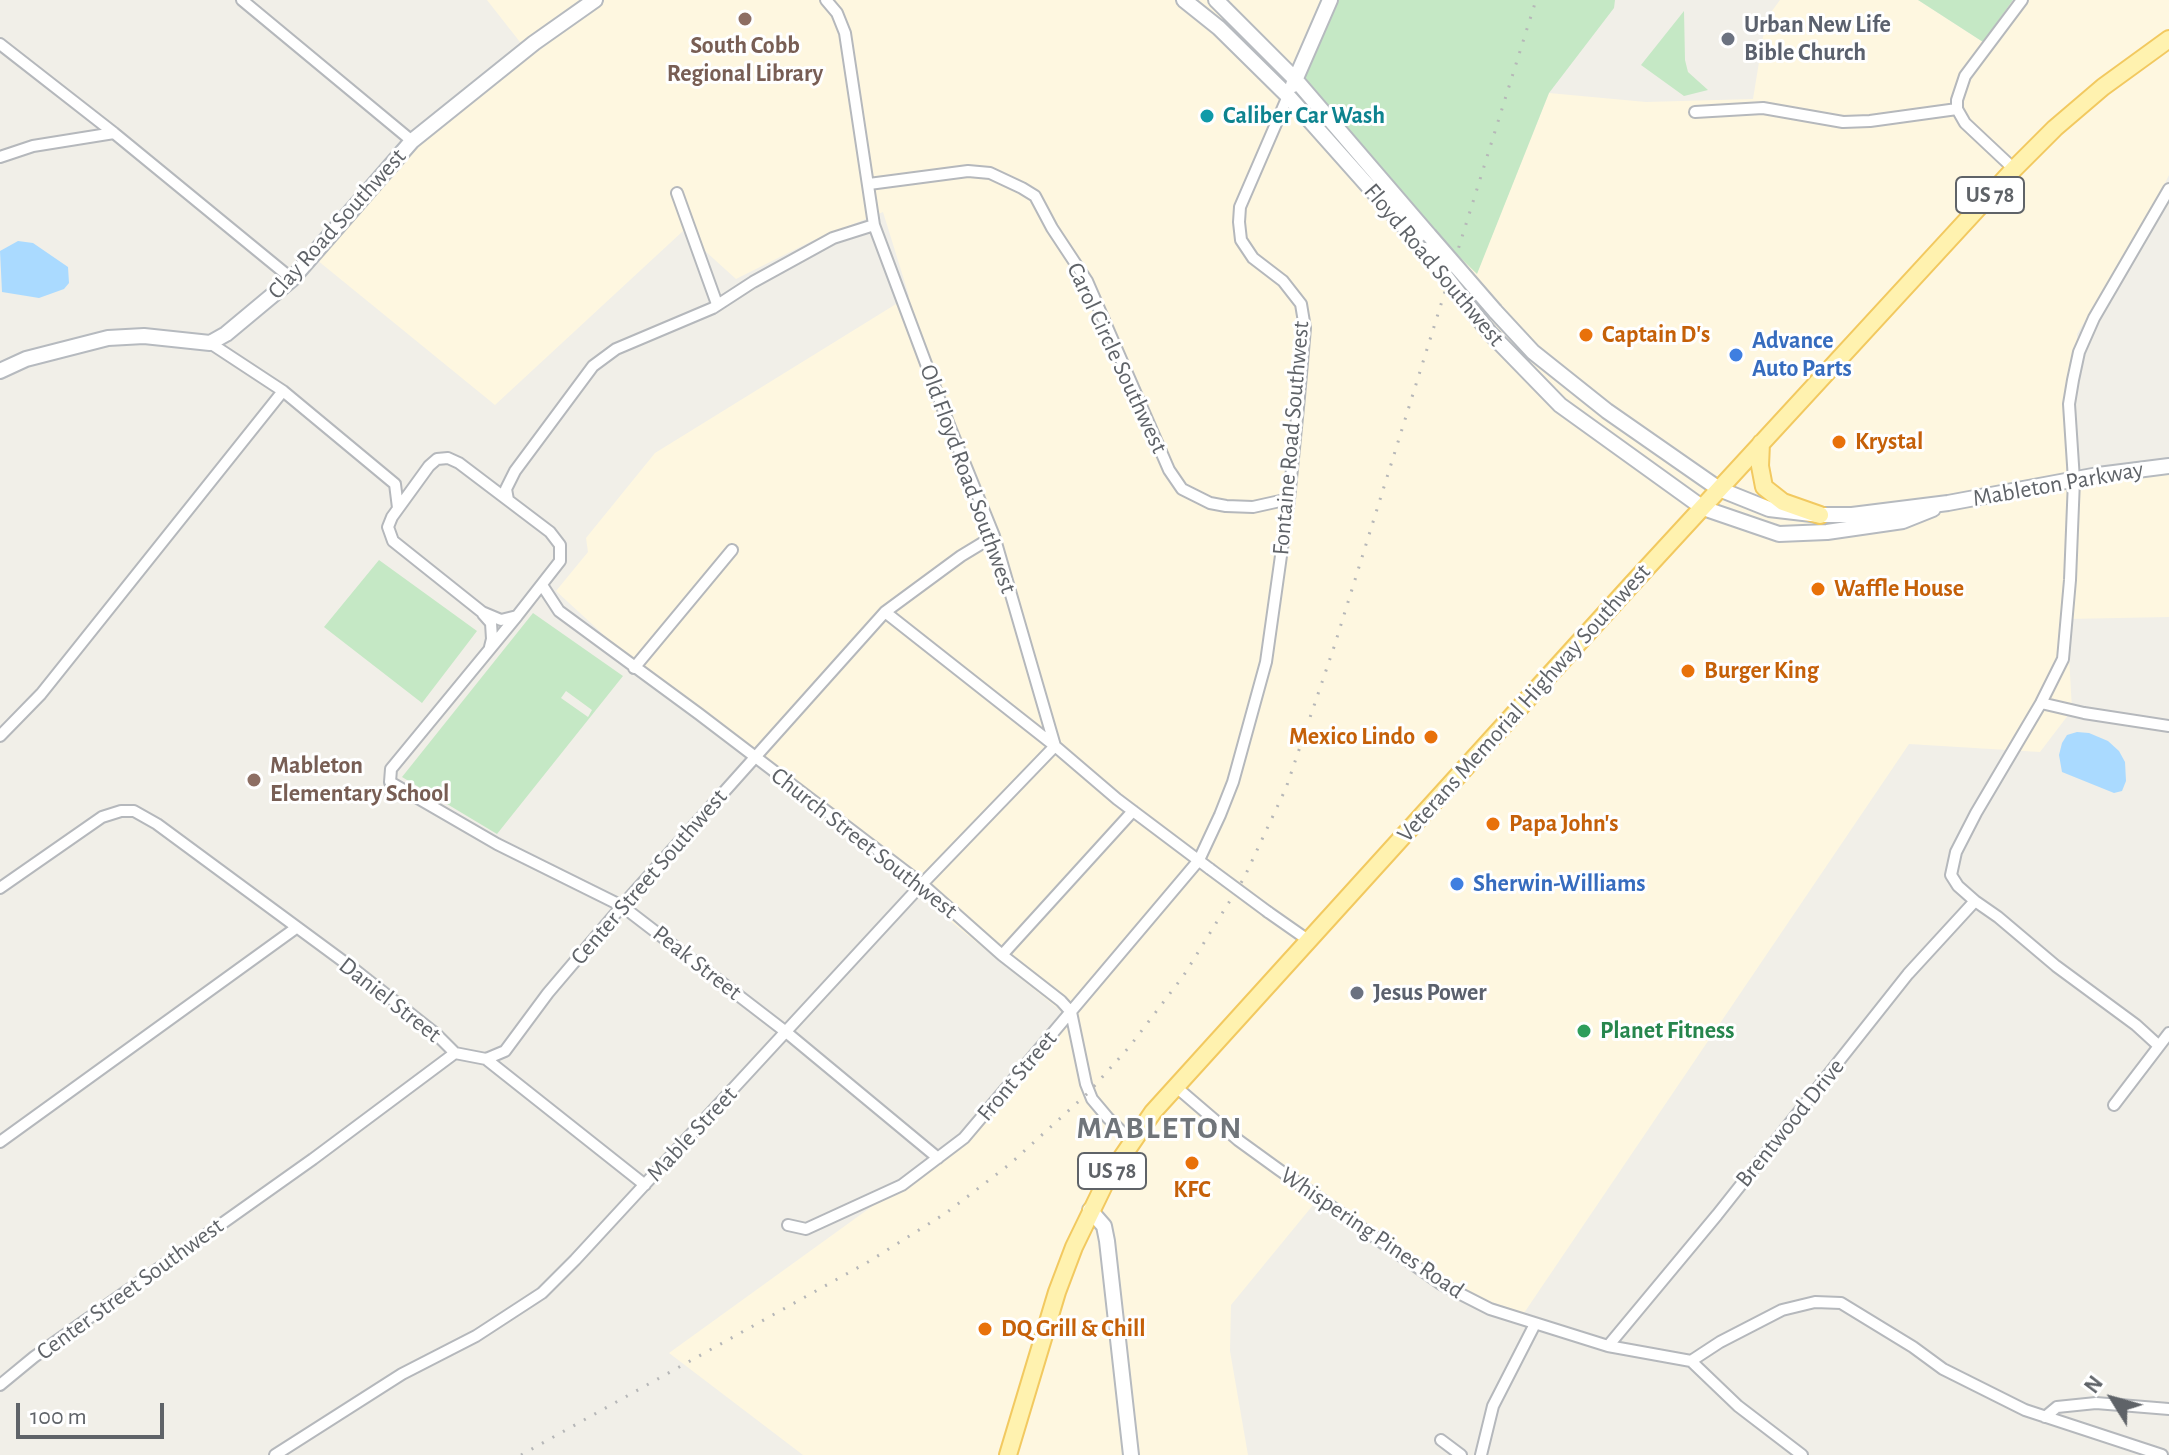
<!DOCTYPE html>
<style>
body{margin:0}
#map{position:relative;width:2169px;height:1455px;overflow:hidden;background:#f1efe8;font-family:"Alegreya Sans",sans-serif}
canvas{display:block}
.north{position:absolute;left:2073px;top:1359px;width:80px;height:80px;-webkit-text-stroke:6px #fff;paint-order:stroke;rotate:307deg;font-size:22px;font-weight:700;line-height:32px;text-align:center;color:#5f6368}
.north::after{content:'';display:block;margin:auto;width:28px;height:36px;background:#5f6368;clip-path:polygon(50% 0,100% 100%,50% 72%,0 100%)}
.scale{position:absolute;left:16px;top:1403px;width:148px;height:36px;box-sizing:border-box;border:4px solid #5f6368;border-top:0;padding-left:10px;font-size:24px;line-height:28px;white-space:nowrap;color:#5f6368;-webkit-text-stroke:6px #fff;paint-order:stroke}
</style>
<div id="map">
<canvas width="2169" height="1455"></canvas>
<div class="north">N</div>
<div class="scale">100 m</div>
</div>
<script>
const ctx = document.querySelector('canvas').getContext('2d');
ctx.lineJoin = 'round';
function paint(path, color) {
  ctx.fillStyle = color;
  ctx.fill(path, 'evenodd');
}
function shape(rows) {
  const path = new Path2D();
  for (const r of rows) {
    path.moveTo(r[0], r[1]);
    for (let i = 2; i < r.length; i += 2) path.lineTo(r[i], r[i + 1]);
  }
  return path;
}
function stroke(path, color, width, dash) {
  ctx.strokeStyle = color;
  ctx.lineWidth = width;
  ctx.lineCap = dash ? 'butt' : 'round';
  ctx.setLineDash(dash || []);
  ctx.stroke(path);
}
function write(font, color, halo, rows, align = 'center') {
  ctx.font = font + ' "Alegreya Sans",sans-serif';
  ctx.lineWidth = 6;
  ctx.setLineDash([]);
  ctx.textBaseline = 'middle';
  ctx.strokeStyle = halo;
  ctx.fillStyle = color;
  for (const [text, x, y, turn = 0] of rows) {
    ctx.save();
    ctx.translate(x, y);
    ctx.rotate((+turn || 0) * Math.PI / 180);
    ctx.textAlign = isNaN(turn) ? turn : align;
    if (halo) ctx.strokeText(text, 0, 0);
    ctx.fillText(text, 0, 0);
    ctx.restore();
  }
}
paint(shape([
 [487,0,1338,0,1308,43,1477,273,1549,93,1646,102,1753,99,1766,19,1780,0,1918,0,1983,42,2013,0,2169,0,2169,175,2145,223,2077,334,2079,353,2065,480,2169,468,2169,617,2067,619,2072,710,2040,752,1909,744,1524,1313,1447,1287,1318,1199,1231,1305,1230,1351,1248,1455,803,1455,669,1353,950,1150,993,1103,1062,1012,643,671,556,591,588,552,586,538,655,453,909,296,883,212,814,240,736,279,683,231,495,405,317,260,406,137,470,104,527,51]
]), '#fef7e0');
paint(shape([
 [1338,0,1615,0,1614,8,1549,93,1477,274,1433,231,1296,82,1308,43],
 [1918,0,2013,0,1983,42],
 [1684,11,1685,60,1688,72,1708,90,1684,96,1641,65],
 [379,560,477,631,422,703,324,627],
 [533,613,623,676,497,834,402,777],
 [566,691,592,710,588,717,561,698]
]), '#c5e8c5');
paint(shape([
 [18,241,33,243,68,267,69,283,64,289,39,298,2,292,0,251],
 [2077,732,2089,733,2108,741,2119,751,2125,762,2126,781,2122,791,2114,793,2062,772,2059,755,2062,743,2067,735]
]), '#aadaff');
const street = shape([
 [242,0,412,141],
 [826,0,837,13,845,33,874,225,949,425,994,536,1055,746,1117,799,1210,869],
 [0,44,114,133,292,279],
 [1695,112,1763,108,1843,122,1870,121,1957,109],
 [0,157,33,146,114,133],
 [2014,169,1965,123,1957,109,1957,100,1965,76,2022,0],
 [869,184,968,171,990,173,1022,188,1035,196,1052,228,1087,281,1169,470,1182,489,1210,503,1226,506,1253,507,1289,499],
 [677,193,717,304],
 [210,343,283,391,395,484,398,508],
 [448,458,459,463,550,532,560,545,560,561,517,616,501,620,482,612,393,541,388,527,392,517,429,466,437,459,448,458],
 [508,500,506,489,515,471,593,366,616,349,713,308,753,282,833,238,874,225],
 [542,585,559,611,699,714,922,884,1002,955,1061,1001,1071,1012,1086,1084,1092,1099,1108,1118,1131,1141],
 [483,614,491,623,492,639,490,647],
 [517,616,391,769,390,782,497,844,622,906,786,1032,938,1158],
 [634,668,732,550],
 [2041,703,2084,713,2169,726],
 [0,736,41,694,283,391],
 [0,888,102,817,121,811,134,811,157,824,355,970,436,1034,455,1053,486,1059,645,1185],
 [1268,912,1308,940],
 [1002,955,1133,811],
 [2159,1046,2136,1025,2056,966,1998,917,1975,901,1958,886,1951,875,1956,852,1976,813,2041,703,2063,659,2070,580,2074,480,2069,404,2073,380,2079,352,2094,318,2169,189],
 [486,1059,505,1051,548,993,622,906,885,612,961,556,994,536],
 [1175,1086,1238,1140,1278,1169,1441,1284,1490,1309,1608,1346,1691,1361,1720,1342,1782,1310,1815,1302,1841,1303,1913,1347,1943,1369,2025,1410,2162,1455],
 [2114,1105,2169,1033],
 [0,1142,296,928],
 [788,1225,806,1229,902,1185,964,1138,1199,860,1220,815,1233,782,1266,662,1289,499,1299,397,1305,328,1301,304,1283,281,1253,258,1241,240,1239,222,1240,207,1288,96],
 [1608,1346,1717,1215,1908,974,1975,901],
 [1691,1361,1738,1406,1802,1455],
 [0,1385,34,1357,313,1159,455,1053],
 [2045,1417,2057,1407,2096,1403,2169,1409],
 [1441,1440,1461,1455],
 [275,1455,402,1374,476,1336,542,1293,575,1260,922,884,1055,746,885,612],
 [1481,1455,1493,1406,1535,1324]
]);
const secondary = shape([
 [1184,0,1219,28,1288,96,1425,250],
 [1216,0,1295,79,1429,235],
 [1293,85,1330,0],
 [1495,311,1533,352,1607,411,1719,489,1769,509,1820,515,1852,515,1948,503,2098,475,2169,466],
 [1489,332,1560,405,1703,508,1779,534,1827,532,1903,521,1933,509],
 [0,371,26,359,108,338,144,336,210,343,226,334,292,279,412,141,534,43,595,0],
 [1090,1210,1104,1226,1107,1241,1131,1455]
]);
const primary = shape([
 [1761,443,1760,466,1764,487,1783,502,1820,515],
 [1008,1455,1057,1292,1074,1247,1107,1179,1153,1112,1631,585,2014,169,2055,128,2103,87,2169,39]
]);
stroke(street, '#b5b8bc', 14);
stroke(secondary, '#b6babf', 18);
stroke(primary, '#f2c960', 20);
stroke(street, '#fff', 10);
stroke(secondary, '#fff', 14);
stroke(primary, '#fff2af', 16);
stroke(shape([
 [521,1455,868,1262,946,1213,1010,1164,1089,1092,1130,1046,1184,975,1244,878,1286,788,1334,647,1536,0]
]), '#b6b7b8', 3, [2, 10]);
const streetBridge = shape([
 [1210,869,1268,912]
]);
const secondaryBridge = shape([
 [1429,235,1495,311],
 [1425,250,1489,332]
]);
stroke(streetBridge, '#b5b8bc', 14, []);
stroke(secondaryBridge, '#b6babf', 18, []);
stroke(streetBridge, '#fff', 10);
stroke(secondaryBridge, '#fff', 14);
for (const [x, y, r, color] of [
 [745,19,8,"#8d6e63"],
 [1728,39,8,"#6b7280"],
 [1207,116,8,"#0f9aa8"],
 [1586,335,8,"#e8710a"],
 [1736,355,8,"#3f7fe0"],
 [1839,442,8,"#e8710a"],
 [1818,589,8,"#e8710a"],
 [1688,671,8,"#e8710a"],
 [1431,737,8,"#e8710a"],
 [254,780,8,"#8d6e63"],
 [1493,824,8,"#e8710a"],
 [1457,884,8,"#3f7fe0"],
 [1357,993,8,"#6b7280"],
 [1584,1031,8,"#2e9e5b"],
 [1192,1163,8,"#e8710a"],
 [985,1329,8,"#e8710a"]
]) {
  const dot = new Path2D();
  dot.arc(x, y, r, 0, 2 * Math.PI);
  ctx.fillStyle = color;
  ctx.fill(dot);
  stroke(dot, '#fff', 3);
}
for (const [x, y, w] of [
 [1990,195,68],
 [1112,1171,68]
]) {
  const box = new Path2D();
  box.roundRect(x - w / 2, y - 18, w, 36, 6);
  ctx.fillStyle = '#fff';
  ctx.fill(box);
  stroke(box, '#5f6368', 2);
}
write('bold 22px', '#5f6368', null, [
 ["US 78",1990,195],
 ["US 78",1112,1171]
]);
write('bold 24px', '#5b616d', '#fff', [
 ["Urban New Life",1744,25],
 ["Bible Church",1744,53],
 ["Jesus Power",1373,993]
], 'left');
write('bold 24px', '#785e54', '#fff', [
 ["South Cobb",745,46],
 ["Regional Library",745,74],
 ["Mableton",270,766,"left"],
 ["Elementary School",270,794,"left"]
]);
write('bold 24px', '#0d838f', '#fff', [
 ["Caliber Car Wash",1223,116]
], 'left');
write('24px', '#5f6368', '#fff', [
 ["Clay Road Southwest",337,224,-48],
 ["Floyd Road Southwest",1434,265,50],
 ["Carol Circle Southwest",1117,358,65],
 ["Fontaine Road Southwest",1291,438,-85],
 ["Old Floyd Road Southwest",968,479,70],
 ["Mableton Parkway",2058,484,-10],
 ["Veterans Memorial Highway Southwest",1524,703,-48],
 ["Church Street Southwest",864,843,38],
 ["Center Street Southwest",649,877,-49],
 ["Peak Street",697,963,38],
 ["Daniel Street",390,1000,38],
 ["Front Street",1017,1076,-50],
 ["Brentwood Drive",1790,1123,-51],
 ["Mable Street",692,1134,-47],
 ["Whispering Pines Road",1372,1233,34],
 ["Center Street Southwest",130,1289,-36]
]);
write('bold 24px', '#c56008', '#fff', [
 ["Captain D's",1602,335],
 ["Krystal",1855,442],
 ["Waffle House",1834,589],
 ["Burger King",1704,671],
 ["Mexico Lindo",1415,737,"right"],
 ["Papa John's",1509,824],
 ["KFC",1192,1190,"center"],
 ["DQ Grill & Chill",1001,1329]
], 'left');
write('bold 24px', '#366cbe', '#fff', [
 ["Advance",1752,341],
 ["Auto Parts",1752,369],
 ["Sherwin-Williams",1473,884]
], 'left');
write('bold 24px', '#27864d', '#fff', [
 ["Planet Fitness",1600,1031]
], 'left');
ctx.letterSpacing = '2px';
write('bold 32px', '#70757a', '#fff', [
 ["MABLETON",1160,1128]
]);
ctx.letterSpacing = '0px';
</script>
